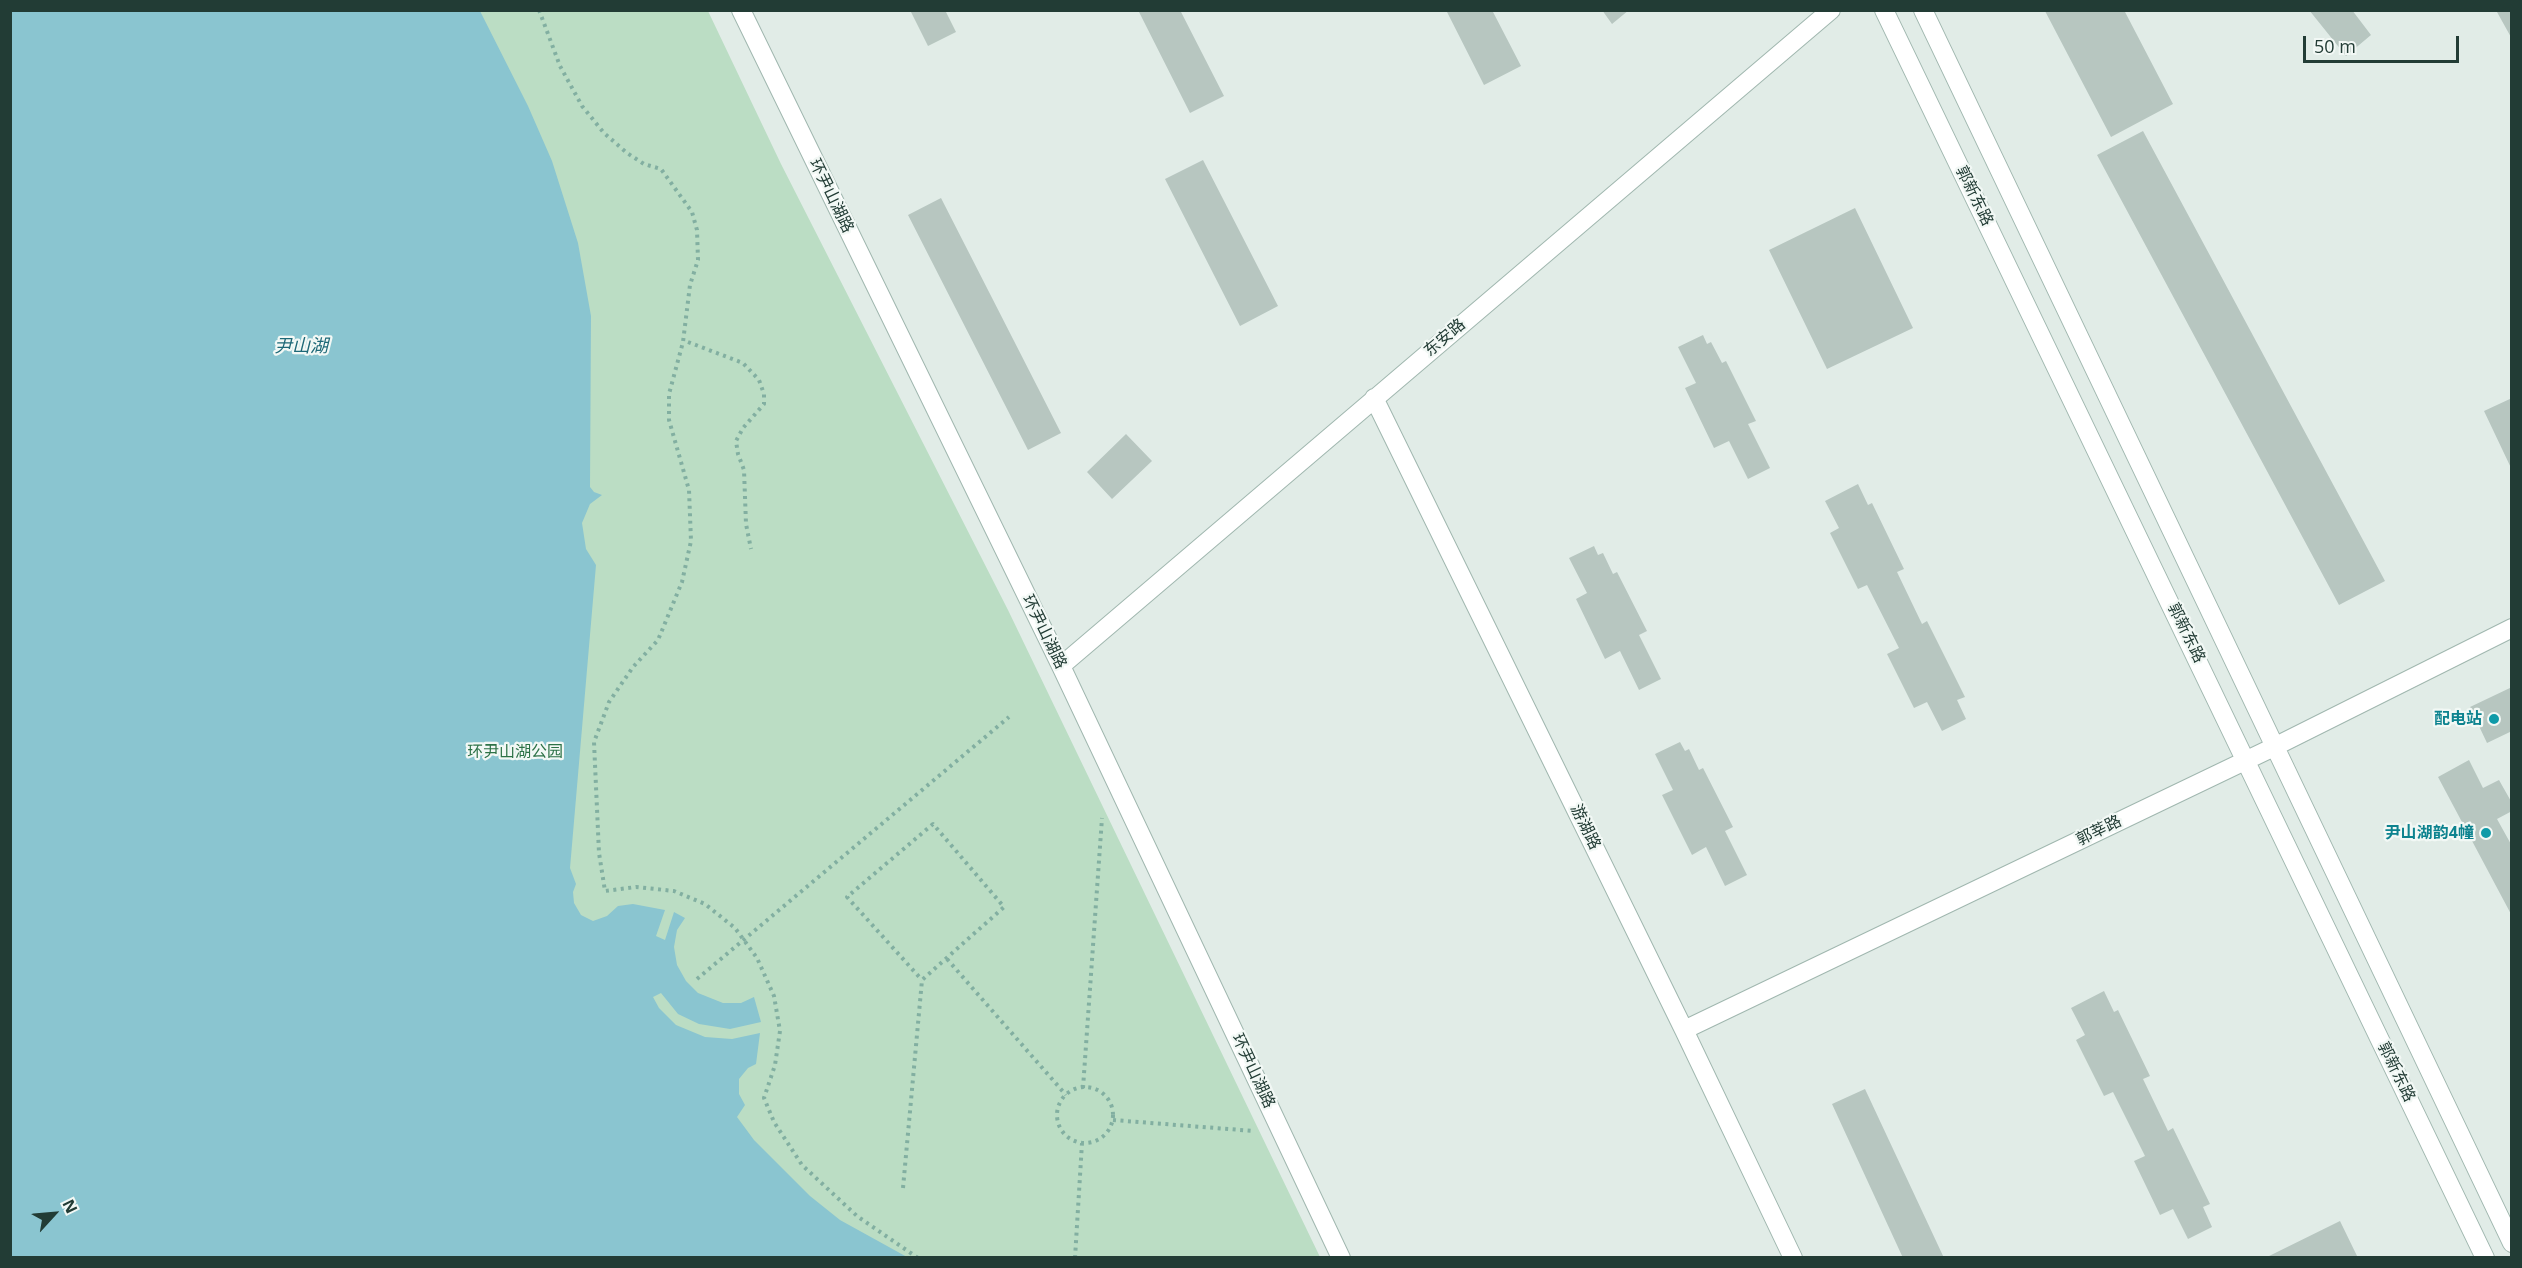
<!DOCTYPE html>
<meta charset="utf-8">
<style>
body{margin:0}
#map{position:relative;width:2522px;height:1268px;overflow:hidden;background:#e1ece7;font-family:"Open Sans",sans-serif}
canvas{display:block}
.frame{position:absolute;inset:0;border:12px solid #223c35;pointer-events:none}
.north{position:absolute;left:24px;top:1184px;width:60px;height:60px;-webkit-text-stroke:4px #f2f8f5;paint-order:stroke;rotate:64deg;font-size:16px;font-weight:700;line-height:24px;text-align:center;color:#223c35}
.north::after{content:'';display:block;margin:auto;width:21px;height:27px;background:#223c35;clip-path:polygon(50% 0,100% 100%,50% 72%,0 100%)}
.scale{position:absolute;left:2303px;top:36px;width:156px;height:27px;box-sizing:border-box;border:3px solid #223c35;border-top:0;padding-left:8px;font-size:18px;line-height:21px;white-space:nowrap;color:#223c35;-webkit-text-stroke:4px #f2f8f5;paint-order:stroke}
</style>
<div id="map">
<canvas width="2522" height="1268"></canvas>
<div class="frame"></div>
<div class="north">N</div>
<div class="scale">50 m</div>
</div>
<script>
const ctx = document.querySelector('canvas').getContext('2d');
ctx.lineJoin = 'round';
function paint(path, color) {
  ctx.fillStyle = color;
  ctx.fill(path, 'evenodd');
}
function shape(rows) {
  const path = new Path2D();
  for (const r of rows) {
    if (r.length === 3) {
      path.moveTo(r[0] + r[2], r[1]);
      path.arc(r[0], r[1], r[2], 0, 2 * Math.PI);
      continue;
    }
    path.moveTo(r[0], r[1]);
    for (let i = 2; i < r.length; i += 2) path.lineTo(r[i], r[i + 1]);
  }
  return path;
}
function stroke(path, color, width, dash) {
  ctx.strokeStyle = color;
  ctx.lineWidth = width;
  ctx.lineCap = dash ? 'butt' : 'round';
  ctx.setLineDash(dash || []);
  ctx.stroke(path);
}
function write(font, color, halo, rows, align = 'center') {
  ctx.font = font + ' "Open Sans","Noto Sans SC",sans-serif';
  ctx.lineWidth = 4.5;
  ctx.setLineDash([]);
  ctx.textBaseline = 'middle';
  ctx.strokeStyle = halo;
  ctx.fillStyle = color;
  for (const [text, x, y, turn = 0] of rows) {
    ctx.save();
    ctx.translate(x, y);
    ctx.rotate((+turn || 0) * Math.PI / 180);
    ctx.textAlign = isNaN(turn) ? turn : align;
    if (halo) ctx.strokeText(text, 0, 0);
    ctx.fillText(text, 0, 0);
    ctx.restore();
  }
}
paint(shape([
 [10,11,708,11,781,164,1008,610,1320,1257,11,1257]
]), '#bbddc4');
paint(shape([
 [10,11,480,11,528,106,552,161,578,243,591,316,590,487,594,492,602,495,590,504,582,523,586,549,596,565,570,868,576,884,573,892,574,903,581,915,593,921,607,916,618,906,633,904,665,910,656,936,665,940,674,912,685,918,677,930,674,947,677,965,686,981,698,993,723,1003,741,1003,754,997,761,1022,730,1029,699,1024,678,1014,661,993,653,997,659,1008,676,1025,705,1037,732,1039,760,1033,756,1064,748,1068,739,1079,739,1094,745,1105,737,1117,754,1140,810,1196,840,1220,907,1257,11,1257]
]), '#8ac5d0');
paint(shape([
 [910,10,945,10,956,32,928,46],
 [1138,10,1180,10,1224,96,1190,113],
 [1446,10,1492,10,1521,66,1484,85],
 [1602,10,1629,10,1612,24],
 [2047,10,2124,10,2173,104,2111,137,2045,11],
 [2309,10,2352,10,2371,35,2346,56],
 [2500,10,2512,10,2512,39,2497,12],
 [2143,131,2385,581,2339,605,2097,155],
 [1203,160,1278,306,1240,326,1165,179],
 [941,198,1061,433,1028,450,908,215],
 [1855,208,1913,328,1827,369,1769,250],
 [1703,335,1707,344,1711,342,1722,363,1726,361,1756,421,1748,424,1770,468,1748,479,1729,441,1714,448,1685,388,1696,383,1678,347],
 [2512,398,2512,470,2484,411],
 [1126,434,1152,461,1112,499,1087,472],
 [1858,484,1868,505,1872,503,1904,569,1897,572,1922,624,1927,621,1965,697,1957,700,1966,719,1942,731,1927,702,1914,708,1887,654,1899,648,1867,585,1858,589,1830,533,1839,528,1825,501],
 [1594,546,1598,555,1603,553,1613,574,1617,572,1647,631,1639,635,1661,679,1639,690,1620,651,1605,659,1576,599,1587,593,1569,558],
 [2512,687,2512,731,2487,743,2470,707],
 [1680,742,1685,751,1689,749,1699,770,1703,768,1733,827,1725,831,1747,875,1725,886,1706,847,1692,855,1662,795,1673,790,1655,754],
 [2469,760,2483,788,2499,780,2512,803,2512,811,2497,819,2512,846,2512,916,2438,777],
 [2104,991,2114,1012,2118,1010,2150,1076,2143,1079,2168,1131,2173,1128,2210,1204,2203,1207,2212,1227,2188,1239,2173,1209,2160,1215,2134,1161,2145,1156,2113,1092,2104,1096,2076,1040,2085,1035,2071,1008],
 [1865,1089,1944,1258,1903,1258,1832,1104],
 [2340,1221,2358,1258,2265,1258]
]), '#b7c6c0');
const secondary = shape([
 [741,10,1061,666,1341,1258],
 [1884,10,2485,1258],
 [1923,10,2512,1243],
 [1374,398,1684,1030,1793,1258],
 [1061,666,1831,10],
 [1684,1030,2274,747,2512,628]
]);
stroke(secondary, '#a0b7af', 20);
stroke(shape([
 [539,10,560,66,582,106,604,133,627,153,644,164,661,169,692,212,697,230,698,260,690,285,683,342,669,394,669,420,689,490,691,541,682,582,658,640,633,667,609,702,594,742,599,853,605,891,636,887,674,891,705,904,735,928,757,958,774,996,780,1031,775,1065,764,1098,774,1122,802,1165,857,1216,918,1258],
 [688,342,743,363,759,380,764,394,764,404,743,428,736,441,738,454,744,470,746,524,751,549],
 [947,959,1066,1095],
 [697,979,1009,717],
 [1085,1115,28],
 [1083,1088,1102,818],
 [1113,1120,1254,1131],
 [903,1188,922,980,1004,907,933,824,847,897,922,980],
 [1075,1258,1082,1143]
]), '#82afa1', 4, [3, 4.5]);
stroke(secondary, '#fff', 18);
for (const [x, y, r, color] of [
 [2494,719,6,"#0f9aa8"],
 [2486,833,6,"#0f9aa8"]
]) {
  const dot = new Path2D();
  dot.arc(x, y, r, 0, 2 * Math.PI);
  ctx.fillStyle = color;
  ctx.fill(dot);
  stroke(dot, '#f2f8f5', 2);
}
write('16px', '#223c35', '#f2f8f5', [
 ["环尹山湖路",831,196,64],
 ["郭新东路",1974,196,64],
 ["东安路",1445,338,-40],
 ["环尹山湖路",1044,632,64],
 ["郭新东路",2186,633,64],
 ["游湖路",1585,827,64],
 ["郭莘路",2099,831,-26],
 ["环尹山湖路",1253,1071,65],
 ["郭新东路",2396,1072,64]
]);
write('bold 16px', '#0d838f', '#f2f8f5', [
 ["配电站",2482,719],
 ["尹山湖韵4幢",2474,833]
], 'right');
write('16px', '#2d7247', '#f2f8f5', [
 ["环尹山湖公园",515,752]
]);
write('italic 18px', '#1d6877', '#f2f8f5', [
 ["尹山湖",301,347]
]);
</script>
